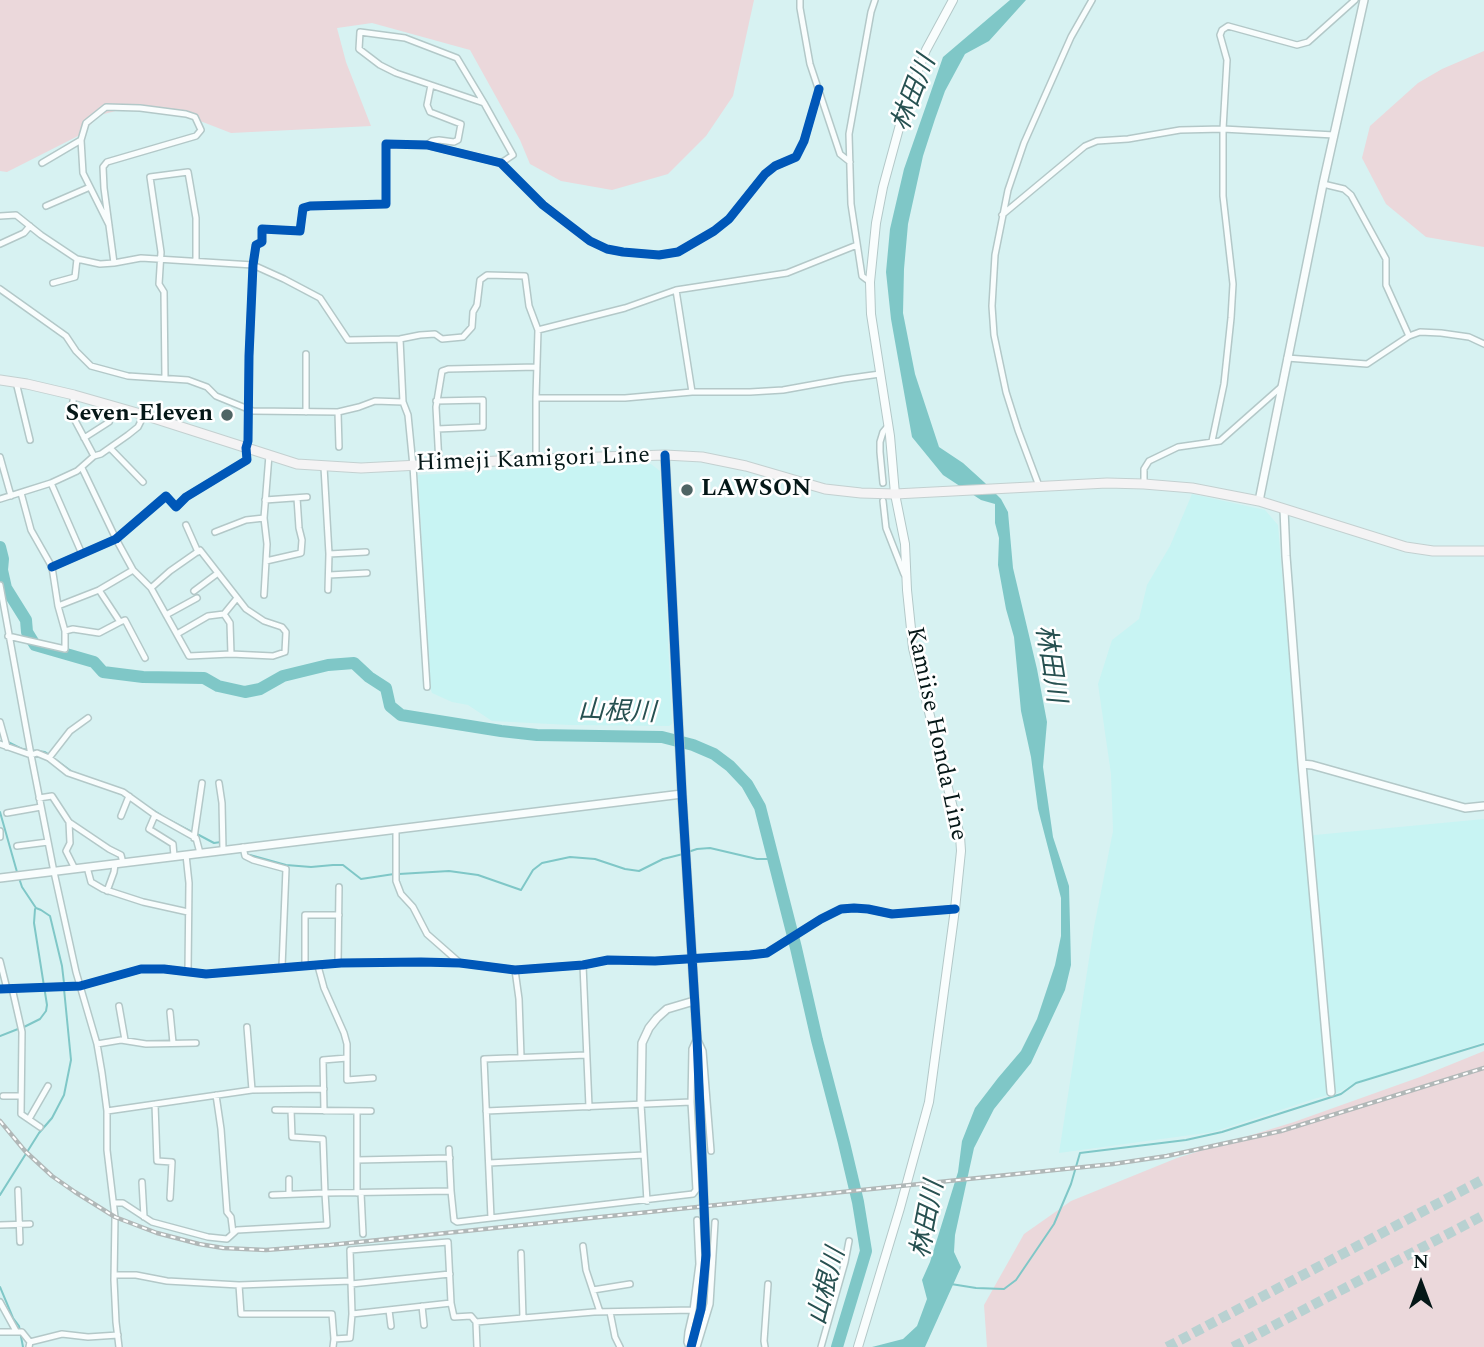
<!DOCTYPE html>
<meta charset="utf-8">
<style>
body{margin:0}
#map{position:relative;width:1484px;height:1347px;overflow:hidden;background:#d7f2f2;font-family:Spectral,serif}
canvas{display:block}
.north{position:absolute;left:1386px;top:1249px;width:70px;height:70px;-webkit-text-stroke:5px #fff;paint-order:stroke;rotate:0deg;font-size:19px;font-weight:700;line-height:28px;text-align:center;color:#051717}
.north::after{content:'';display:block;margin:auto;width:24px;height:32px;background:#051717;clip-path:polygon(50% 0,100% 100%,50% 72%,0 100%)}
</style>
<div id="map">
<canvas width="1484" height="1347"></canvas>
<div class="north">N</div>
</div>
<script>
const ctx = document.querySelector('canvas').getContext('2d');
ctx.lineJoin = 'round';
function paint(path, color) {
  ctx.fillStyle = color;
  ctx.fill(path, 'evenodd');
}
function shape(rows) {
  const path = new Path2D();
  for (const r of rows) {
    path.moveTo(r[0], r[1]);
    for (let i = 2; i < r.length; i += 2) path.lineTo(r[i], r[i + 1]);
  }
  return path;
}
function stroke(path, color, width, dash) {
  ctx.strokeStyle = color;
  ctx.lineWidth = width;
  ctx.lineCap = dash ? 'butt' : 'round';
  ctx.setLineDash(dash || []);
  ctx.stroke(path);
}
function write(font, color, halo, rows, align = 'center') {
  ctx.font = font + ' Spectral,"Noto Sans JP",serif';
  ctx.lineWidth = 5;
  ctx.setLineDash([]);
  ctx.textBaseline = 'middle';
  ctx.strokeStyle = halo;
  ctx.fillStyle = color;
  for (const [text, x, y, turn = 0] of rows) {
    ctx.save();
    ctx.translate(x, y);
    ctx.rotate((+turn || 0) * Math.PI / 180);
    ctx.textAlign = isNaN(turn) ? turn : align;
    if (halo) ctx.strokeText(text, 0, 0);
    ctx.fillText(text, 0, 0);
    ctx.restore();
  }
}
paint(shape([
 [651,464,660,471,672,724,669,726,570,725,492,721,468,705,452,702,432,693,430,687,418,475,564,466],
 [1192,494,1265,510,1278,525,1304,836,1484,819,1484,1042,1355,1083,1337,1093,1317,1098,1213,1132,1059,1153,1094,927,1113,831,1111,774,1098,684,1112,640,1139,619,1147,585,1170,546]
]), '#c8f4f3');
paint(shape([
 [0,0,754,0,733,96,706,136,668,174,612,190,561,181,530,164,520,140,470,50,372,23,337,28,346,62,371,126,231,133,177,112,139,105,100,115,80,135,7,172,0,171],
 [1484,51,1484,247,1426,237,1386,204,1362,158,1370,126,1418,83,1442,69],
 [1484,1051,1484,1347,987,1347,984,1305,1024,1234,1071,1201,1177,1158,1294,1122,1420,1077]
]), '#ebd8db');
paint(shape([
 [1010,0,1026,0,989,41,965,54,945,91,935,119,923,156,908,224,904,269,903,313,915,374,939,447,963,463,984,482,1001,499,1008,512,1013,568,1037,669,1047,722,1043,767,1053,837,1069,886,1071,965,1065,990,1031,1063,994,1109,974,1148,955,1235,954,1252,961,1267,925,1347,872,1347,903,1339,917,1326,927,1299,922,1280,930,1262,958,1172,962,1141,975,1108,998,1078,1021,1051,1037,1019,1055,965,1061,936,1061,898,1038,809,1031,757,1021,711,1014,637,1006,609,998,565,999,538,995,523,995,504,981,500,943,475,912,437,891,319,886,272,890,229,904,169,943,57]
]), '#7fc7c7');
stroke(shape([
 [8,742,22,749,45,752,48,754],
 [56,760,71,771],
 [148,807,161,815],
 [0,812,17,872],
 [169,820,192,832],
 [197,834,214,843,221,842],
 [688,852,697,849,710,848,757,859,773,859],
 [250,855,286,865,311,867,333,865,343,865,361,879,394,874],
 [399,874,449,871,478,875,521,890,533,870,542,863,570,857,595,859,625,869,639,871,663,859,683,854],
 [19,878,22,887,36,908,41,910,50,916,62,966,64,983],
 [24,1027,40,1019,46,1011,47,1005,34,923,35,909],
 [0,1036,18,1029],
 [0,1195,39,1133,52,1118,64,1095,71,1060,64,989],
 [951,1284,976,1288,1004,1289,1016,1280,1054,1224,1071,1184,1080,1153,1186,1140,1222,1132,1341,1094,1356,1083,1484,1044],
 [0,1287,13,1318,19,1326,23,1347]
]), '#7fc7c7', 2);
stroke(shape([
 [0,547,3,559,2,570,6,588,26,620,27,632,35,645,94,662,103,672,143,677,204,678,218,686,245,692,260,689,283,676,328,665,354,663,369,677,386,688,390,706,401,715,501,731,537,735,662,737,693,745,714,754,730,766,747,784,760,807,796,948,817,1040,844,1143,858,1202,866,1251,837,1347]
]), '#7fc7c7', 12);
stroke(shape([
 [1167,1347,1484,1179],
 [1233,1347,1484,1215]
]), '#b8d1d1', 10, [10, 5]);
const minor = shape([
 [800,0,800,8,810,64,840,154,850,162],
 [484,103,513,155,501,163],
 [427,145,432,141,439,140,454,142,458,140,461,124,430,112,427,105,431,85,396,73,380,65,359,49,360,32,405,38,457,58,484,103,431,85],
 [42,163,81,140],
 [1323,184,1344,189,1351,195,1386,259,1386,285,1409,336],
 [46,206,90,187],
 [1002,215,1085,146,1097,141,1128,139,1180,130,1223,129,1334,135],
 [0,216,16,215,41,235,77,259,100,264,114,263,141,258,253,265,284,279,320,298,348,340,400,339,420,335,435,334,442,339,463,337,472,327,473,312,477,305,480,280,487,275,525,276,529,306,538,330,536,398,536,459],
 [109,225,83,173,81,140,86,123,106,107,140,108,186,114,195,117,201,130,196,136,107,162,103,167,104,188,114,263],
 [0,244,24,233,30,226],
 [870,282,862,276,851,204,849,134,871,12,875,0],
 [53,283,75,277,77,259],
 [0,289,66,336,76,351,91,366,128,376,188,380,207,387,216,396,253,411,338,412,359,407,375,401,403,402],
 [676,290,692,392],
 [538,330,625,308,676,290,787,273,857,245],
 [400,339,403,402,408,415,413,466,427,687],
 [1287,358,1367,364,1409,336,1420,332,1441,333,1469,337,1484,344],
 [165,378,164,292,159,284,161,252,150,177,188,172,196,218,196,261],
 [16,382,30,440],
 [74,395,71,413,94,456],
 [536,398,625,398,692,392,750,392,783,390,844,379,880,374],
 [436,401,483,400,483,427,437,429],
 [306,412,306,354],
 [338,412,339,447],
 [84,438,109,422],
 [1212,441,1224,384,1231,318,1233,284,1223,196,1223,129,1227,60,1220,35,1222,30,1228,26,1297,45,1308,42,1355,0],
 [110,448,143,482],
 [0,457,11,496],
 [439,464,436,407,442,371,448,369,537,367],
 [324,467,329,554,328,590],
 [51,483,82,554],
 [883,483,880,452,880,442,883,432,888,426],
 [1144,484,1144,469,1149,461,1178,447,1220,441,1281,387],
 [1039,486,1018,430,1006,392,994,335,992,306,995,255,1008,190,1024,143,1071,37,1092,0],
 [0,499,51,483,77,471,94,456,101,454,128,435,138,427,144,415],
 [265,500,307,497],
 [883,501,886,528,904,574],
 [186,525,198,552],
 [215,532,246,520,264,518],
 [329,554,366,552],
 [266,561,301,553,302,540,299,528,297,498],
 [52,567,116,539,166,496,176,507,186,497,247,460,246,448,248,441,249,356,253,265,256,245,262,242,262,229,300,231,303,208,310,206,386,204,386,144,427,145,501,163,543,205,590,241,607,249,623,252,659,255,678,252,714,231,729,219,765,174,775,166,796,157,804,141,819,89],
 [133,570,151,588,189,656,231,654,273,656,285,652,286,632,282,627,264,621,246,609,200,550,170,571,151,588],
 [329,575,367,573],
 [0,585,31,755,54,872,76,972,97,1044,102,1073,107,1111,107,1150,115,1217,114,1280,116,1322,119,1347],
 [194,591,218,573],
 [264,595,267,544,264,518,269,455],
 [58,606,99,590,133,570,116,539,82,468],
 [224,614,230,623,231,654],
 [166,615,197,598],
 [120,622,125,620,145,658],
 [65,631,73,629,99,633,120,622,99,590],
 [177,634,208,616,224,614,237,598],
 [8,636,65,649,65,631,58,606,52,567,31,530,21,493],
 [0,722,7,747],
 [0,744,31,755,37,753,49,758,68,773,123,792,155,815,196,838,200,853],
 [49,758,70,731,88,718],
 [219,783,222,803,223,850],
 [39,798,52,796,69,822,109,849,121,855,123,863],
 [7,813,41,807],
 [155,815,149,829,173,844,174,856],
 [121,816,129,796],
 [69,822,70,843,66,851,75,869],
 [396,829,396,881,401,894,413,907,427,934,460,963],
 [0,831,0,837],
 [194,838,202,783],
 [17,846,48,842],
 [243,847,245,856,253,860,286,869,282,967],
 [186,855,189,883,188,971],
 [87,867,91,882,103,889,143,902,188,912],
 [107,891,114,872,115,864],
 [0,961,7,989],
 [338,963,339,887],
 [583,965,589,1107],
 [305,966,305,915,339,915],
 [318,966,324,988,344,1033,347,1044,347,1080,373,1078],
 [515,970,519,999,521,1057],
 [12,988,22,1032,21,1114,40,1127],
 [0,989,80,986,141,969,164,969,206,974,341,963,421,962,460,963,515,970,583,965,608,960,655,961,750,955,767,953,821,919,841,909,854,908,868,909,892,914,955,909],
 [119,1006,125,1040],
 [170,1012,173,1043],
 [247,1027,252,1090],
 [97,1044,121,1040,146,1044,196,1043],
 [216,1095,221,1129,227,1212,231,1217,233,1233],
 [3,1096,21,1096],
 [155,1104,157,1161,172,1162,170,1198],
 [641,1104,647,1201],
 [275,1110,371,1111],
 [107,1111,252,1090,324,1089],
 [324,1111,323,1060,347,1058],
 [357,1111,357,1193],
 [486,1111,691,1102,692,1049,697,1038,703,1051,711,1151],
 [29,1119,48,1086],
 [449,1149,451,1191],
 [357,1160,450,1158],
 [489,1163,644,1155],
 [289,1179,289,1194],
 [142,1182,144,1217],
 [18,1190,20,1242],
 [361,1193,363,1234],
 [272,1195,325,1193,323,1139,292,1137,291,1110],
 [114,1203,123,1203,152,1222,208,1237,227,1239,237,1230,327,1225,325,1193,451,1191,454,1220,457,1222,693,1194,696,1190,691,1102],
 [491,1218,484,1059,586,1055],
 [0,1225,30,1224],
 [583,1246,586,1270,600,1312],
 [521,1253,523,1318],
 [114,1275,136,1275,167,1281,239,1285,351,1281],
 [351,1284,450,1274],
 [239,1285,241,1314,332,1314,334,1339],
 [593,1290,630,1284],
 [0,1302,16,1331],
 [422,1306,424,1325],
 [389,1310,391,1326],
 [693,1310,699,1264,697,1220],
 [610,1312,615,1337,620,1347],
 [352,1314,451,1303],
 [476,1322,477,1347],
 [0,1332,22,1332,30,1342],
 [29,1347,30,1342,62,1334,88,1337,118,1335],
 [333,1347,334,1339,350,1338,352,1314,350,1250,448,1242,451,1303,454,1317,471,1316,476,1322,594,1312,693,1310,688,1332,687,1342,689,1347],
 [697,1347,710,1304,715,1222],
 [765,1347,764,1341,768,1284],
 [821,1347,845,1262,849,1241]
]);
const tertiary = shape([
 [665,455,682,794,697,1038,706,1255,701,1309,691,1347],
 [1259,501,1323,184,1364,0],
 [1284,509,1286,556,1302,764,1331,1092],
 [1302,764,1312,765,1465,808,1484,806],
 [0,878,682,794],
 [641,1104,642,1043,649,1028,657,1018,667,1009,694,1001]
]);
const secondary = shape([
 [858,1347,900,1208,929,1102,955,909,961,851,960,836,913,648,907,590,905,544,895,494,890,436,871,314,870,282,876,223,883,187,907,99,926,50,953,0]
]);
const primary = shape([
 [0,380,27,384,74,395,144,415,297,464,361,468,536,459,665,455,702,457,746,466,825,489,861,493,895,494,1107,483,1144,484,1192,488,1259,501,1406,547,1433,551,1484,551]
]);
stroke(minor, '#b3c8c8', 8);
stroke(tertiary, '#b3c8c8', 10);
stroke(secondary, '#b3c8c8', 10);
stroke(primary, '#c3d0d0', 11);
stroke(minor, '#f9fdfd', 5);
stroke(tertiary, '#f9fdfd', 7);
stroke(secondary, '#f9fdfd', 8);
stroke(primary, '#f4f3f4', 9);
const rail = shape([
 [0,1121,25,1151,52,1176,75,1192,115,1217,157,1233,199,1244,223,1248,266,1250,330,1245,1113,1164,1167,1156,1281,1131,1484,1068]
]);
stroke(rail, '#b1b8b8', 4.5);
stroke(rail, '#fff', 2, [5]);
stroke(shape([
 [665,455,682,794,697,1038,706,1255,701,1309,691,1347],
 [52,567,116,539,166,496,176,507,186,497,247,460,246,448,248,441,249,356,253,265,256,245,262,242,262,229,300,231,303,208,310,206,386,204,386,144,427,145,501,163,543,205,590,241,607,249,623,252,659,255,678,252,714,231,729,219,765,174,775,166,796,157,804,141,819,89],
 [0,989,80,986,141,969,164,969,206,974,341,963,421,962,460,963,515,970,583,965,608,960,655,961,750,955,767,953,821,919,841,909,854,908,868,909,892,914,955,909]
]), '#0057b8', 9);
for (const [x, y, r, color] of [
 [227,415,7,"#4e6464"],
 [687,490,7,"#4e6464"]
]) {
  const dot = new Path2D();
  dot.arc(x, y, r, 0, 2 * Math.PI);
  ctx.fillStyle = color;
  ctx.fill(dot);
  stroke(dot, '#fff', 2.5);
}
write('bold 24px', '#051717', '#fff', [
 ["Seven-Eleven",213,415],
 ["LAWSON",701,490,"left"]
], 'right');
write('24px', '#051717', '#fff', [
 ["Himeji Kamigori Line",533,461,-2],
 ["Kamiise Honda Line",935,734,78]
]);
write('italic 26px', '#275151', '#fff', [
 ["林田川",916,94,-69],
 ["林田川",1048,664,81],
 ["山根川",617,714,2],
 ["林田川",930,1220,-79],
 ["山根川",829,1287,-75]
]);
</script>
